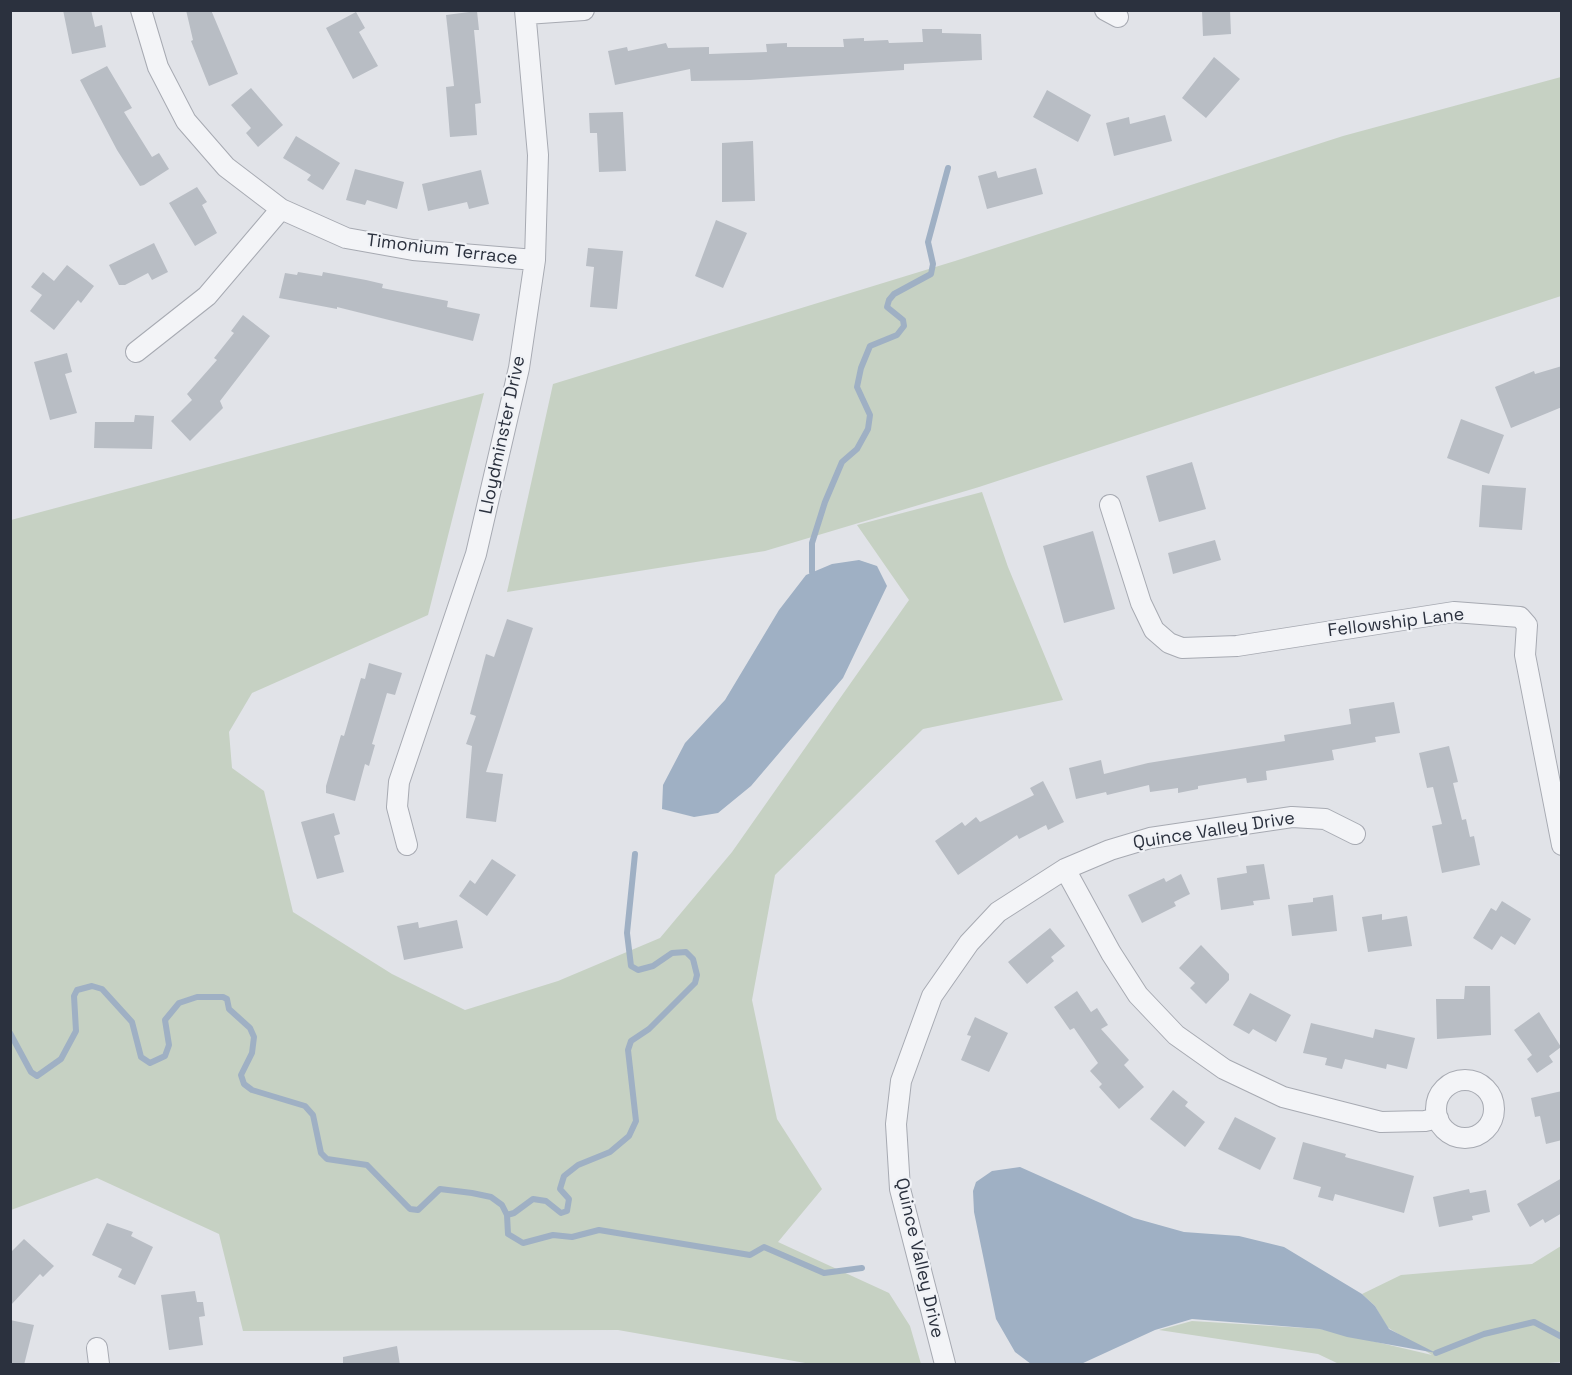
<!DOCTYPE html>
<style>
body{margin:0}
#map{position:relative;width:1572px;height:1375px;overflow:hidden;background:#e1e3e8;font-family:"Space Grotesk",sans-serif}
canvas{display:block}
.frame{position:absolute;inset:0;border:12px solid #2b313e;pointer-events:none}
</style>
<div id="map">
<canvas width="1572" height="1375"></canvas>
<div class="frame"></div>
</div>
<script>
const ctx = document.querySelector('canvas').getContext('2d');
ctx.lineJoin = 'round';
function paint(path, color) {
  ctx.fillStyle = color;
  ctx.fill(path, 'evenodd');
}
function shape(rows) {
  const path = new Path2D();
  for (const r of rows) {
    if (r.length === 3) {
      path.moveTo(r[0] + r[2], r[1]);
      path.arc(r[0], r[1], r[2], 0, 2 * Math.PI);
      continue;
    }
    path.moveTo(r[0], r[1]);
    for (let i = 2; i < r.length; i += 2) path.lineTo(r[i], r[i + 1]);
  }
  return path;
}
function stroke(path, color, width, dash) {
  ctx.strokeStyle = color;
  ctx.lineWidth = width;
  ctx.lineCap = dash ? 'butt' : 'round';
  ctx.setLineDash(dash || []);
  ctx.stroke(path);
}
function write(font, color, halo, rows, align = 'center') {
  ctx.font = font + ' "Space Grotesk",sans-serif';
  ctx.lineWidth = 4.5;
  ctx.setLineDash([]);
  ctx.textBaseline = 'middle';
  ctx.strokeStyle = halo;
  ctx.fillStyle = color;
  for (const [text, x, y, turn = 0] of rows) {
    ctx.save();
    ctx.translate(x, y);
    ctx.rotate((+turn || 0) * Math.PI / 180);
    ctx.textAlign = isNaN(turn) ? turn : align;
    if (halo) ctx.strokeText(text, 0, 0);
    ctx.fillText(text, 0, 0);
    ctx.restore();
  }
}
paint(shape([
 [1561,77,1561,296,979,487,765,551,507,592,553,384,955,261,1343,136],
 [484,393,428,615,252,693,229,732,232,768,264,791,293,912,392,974,465,1010,558,981,660,938,732,852,909,600,857,525,982,492,1008,567,1063,700,923,729,775,875,752,1000,777,1119,822,1189,778,1242,889,1293,910,1326,921,1364,811,1364,618,1330,243,1331,219,1234,97,1178,11,1210,11,520],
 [1561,1246,1561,1362,1535,1364,1339,1364,1318,1354,1159,1330,1192,1321,1321,1329,1432,1355,1387,1327,1375,1306,1362,1294,1401,1275,1532,1264]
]), '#c6d1c3');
paint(shape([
 [859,560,877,566,887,586,843,678,751,786,718,813,694,817,662,809,663,785,685,743,725,700,779,610,806,575,832,564],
 [1020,1167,1134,1218,1184,1232,1239,1236,1284,1247,1362,1294,1375,1306,1389,1329,1436,1353,1347,1337,1320,1329,1192,1319,1155,1330,1081,1364,1031,1364,1015,1352,996,1319,974,1212,973,1191,976,1182,992,1171]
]), '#9fb0c4');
stroke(shape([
 [812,572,812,543,825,502,842,462,857,449,868,429,870,415,857,387,861,368,870,346,897,335,904,326,903,320,887,307,889,300,894,294,931,274,933,264,928,242,948,168],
 [10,1033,31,1072,37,1076,61,1059,76,1031,74,996,77,990,92,986,102,989,132,1022,141,1057,150,1063,165,1056,169,1045,165,1020,179,1003,197,997,223,997,227,999,229,1009,250,1028,254,1037,252,1053,241,1075,244,1084,252,1090,305,1106,313,1115,321,1153,327,1159,367,1165,410,1209,418,1210,440,1189,472,1193,491,1197,502,1205,507,1215,508,1234,523,1243,553,1235,572,1237,599,1230,750,1255,764,1247,824,1273,862,1268],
 [507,1215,514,1213,533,1199,546,1201,561,1213,567,1211,569,1199,560,1189,564,1176,578,1165,610,1152,629,1136,636,1121,628,1050,631,1041,649,1029,695,983,697,975,693,959,686,952,672,953,653,966,638,970,631,966,627,933,635,854],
 [1436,1353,1484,1334,1534,1322,1562,1337]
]), '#9fb0c4', 6);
paint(shape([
 [63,10,91,10,95,27,102,25,106,47,72,54],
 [186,10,211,10,238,74,209,86,191,41,193,40],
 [1202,10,1230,10,1231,34,1203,36],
 [477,11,479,30,474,30,481,103,475,104,477,135,450,137,446,87,454,86,446,15],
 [356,12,365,28,359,32,378,66,353,79,326,28],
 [922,29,942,29,942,33,981,34,982,60,904,64,904,70,750,80,691,81,690,69,615,85,608,51,627,47,628,51,666,43,668,48,709,47,709,54,767,52,766,44,787,43,787,47,844,47,843,39,864,38,864,41,888,40,889,43,923,42],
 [1214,57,1240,79,1206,118,1182,98],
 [107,66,132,108,124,112,152,157,159,153,169,169,144,185,140,186,117,150,80,80],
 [251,88,283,125,258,147,246,133,251,128,231,105],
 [1047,90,1091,115,1078,142,1033,117],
 [623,112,626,171,599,172,597,133,590,133,589,113],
 [1165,115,1172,141,1114,156,1106,123,1129,117,1130,124],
 [296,136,340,163,323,190,307,180,311,175,283,158],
 [753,141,755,201,722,202,722,143],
 [1036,168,1043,194,987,209,978,176,996,171,998,178],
 [355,169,404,182,397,209,367,200,365,205,346,200],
 [481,170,489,204,469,209,467,202,428,211,422,184],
 [197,187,207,202,202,205,217,233,195,246,169,203],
 [716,220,747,233,723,288,695,276],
 [154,243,168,272,152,280,148,273,125,285,119,285,109,265],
 [588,248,623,251,617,309,590,307,594,267,586,266],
 [67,265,94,286,81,303,78,300,54,330,30,311,42,295,31,287,43,272,54,281],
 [298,272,322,276,323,272,366,280,383,284,382,288,448,301,447,307,480,314,473,341,337,307,337,309,279,298,285,273,297,275],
 [243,315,270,336,220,401,223,408,190,441,171,421,192,400,187,394,217,360,214,358,234,333,231,331],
 [67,353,72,372,65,374,77,413,50,420,34,362],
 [1562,366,1562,407,1511,428,1495,387,1534,371,1535,374],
 [135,415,154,416,152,449,94,448,95,422,134,422],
 [1461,419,1504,435,1489,474,1447,458],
 [1192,462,1206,509,1159,522,1146,476],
 [1482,485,1526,488,1522,530,1479,527],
 [1093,531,1115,609,1064,623,1043,546],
 [1215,540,1221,560,1173,574,1168,553],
 [507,619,533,628,486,772,503,774,496,822,466,818,472,746,466,744,476,716,470,714,486,654,494,657],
 [369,663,402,673,395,695,387,693,372,744,375,745,369,766,365,764,355,801,326,793,326,786,341,735,344,736,361,678,365,679],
 [1394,702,1400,733,1375,737,1376,742,1332,750,1334,760,1266,771,1267,780,1247,783,1246,778,1198,786,1198,789,1178,793,1178,788,1150,792,1149,785,1107,795,1106,792,1076,799,1069,768,1101,760,1104,774,1148,763,1285,741,1284,735,1351,724,1349,709],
 [1449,746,1458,782,1453,783,1462,820,1466,819,1470,837,1474,836,1480,865,1442,873,1432,826,1442,824,1433,787,1427,788,1419,753],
 [1043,781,1064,822,1048,830,1046,825,1019,839,1017,835,958,875,935,841,962,822,965,826,976,817,980,822,1034,795,1030,788],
 [334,813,340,834,334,836,344,872,317,879,301,822],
 [492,859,516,875,487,916,459,896,470,880,475,884],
 [1264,864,1270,899,1253,901,1254,905,1221,910,1217,878,1247,873,1246,866],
 [1181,874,1190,894,1174,902,1176,906,1142,923,1128,895,1164,878,1166,882],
 [1333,895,1337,931,1292,936,1288,905,1313,902,1313,898],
 [1502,901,1531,919,1515,945,1501,936,1492,950,1473,938,1491,908,1496,911],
 [1382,914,1382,920,1407,916,1412,946,1368,952,1362,917],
 [457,920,463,948,404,960,397,926,418,922,419,928],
 [1050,928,1065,946,1051,957,1054,961,1027,984,1008,962],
 [1201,945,1229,974,1229,980,1206,1004,1190,988,1195,983,1179,968],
 [1465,986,1490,986,1491,1035,1437,1039,1436,999,1464,999],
 [1077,991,1091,1012,1097,1008,1108,1025,1101,1029,1129,1060,1124,1065,1144,1087,1119,1109,1099,1087,1102,1084,1090,1071,1098,1063,1074,1028,1070,1030,1054,1007],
 [1250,993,1291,1015,1276,1042,1253,1029,1249,1034,1233,1025],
 [1539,1012,1561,1047,1549,1056,1553,1062,1537,1073,1527,1059,1532,1055,1514,1030],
 [975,1017,1008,1033,989,1072,961,1060,971,1036,967,1035],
 [1311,1023,1373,1038,1375,1029,1415,1038,1407,1069,1387,1064,1386,1069,1345,1059,1342,1069,1325,1065,1327,1058,1303,1053],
 [1173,1090,1188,1102,1185,1106,1205,1122,1185,1147,1150,1119],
 [1562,1091,1562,1140,1546,1144,1540,1116,1535,1117,1531,1098],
 [1235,1117,1276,1138,1260,1170,1218,1149],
 [1303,1142,1346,1154,1345,1157,1414,1176,1404,1213,1335,1194,1333,1201,1318,1197,1321,1187,1293,1179],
 [1562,1178,1562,1213,1545,1223,1543,1219,1530,1227,1517,1204],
 [1469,1189,1470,1193,1486,1190,1490,1212,1472,1216,1473,1220,1439,1227,1433,1197],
 [107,1223,133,1232,131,1236,153,1247,135,1285,118,1277,122,1269,92,1255],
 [24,1239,54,1266,43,1277,40,1274,10,1306,10,1253],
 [195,1291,197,1302,203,1302,205,1316,199,1317,203,1345,169,1350,161,1295],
 [10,1320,34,1325,24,1365,10,1365],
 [397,1346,400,1365,343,1365,343,1357]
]), '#b8bdc4');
const minor = shape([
 [141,10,158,67,186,121,226,167,281,209,346,238,413,250,535,260],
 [1105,10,1118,17],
 [526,14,584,10],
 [136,352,207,296,281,209],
 [1110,505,1141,603,1154,630,1169,643,1182,648,1237,646,1454,612,1520,617,1527,625,1525,655,1562,845],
 [407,845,397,807,399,782,476,554,519,368,535,260,538,155,525,10],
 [1065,869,1111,953,1138,995,1176,1035,1224,1069,1283,1097,1381,1122,1425,1121,1438,1118],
 [1465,1109,29],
 [97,1348,99,1364],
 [945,1364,900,1189,896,1124,901,1081,932,996,969,943,998,912,1065,869,1110,850,1150,838,1292,817,1325,819,1355,834]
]);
stroke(minor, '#a7aab2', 22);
stroke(minor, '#f3f4f7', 20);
write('18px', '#2b313e', '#f0f2f6', [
 ["Timonium Terrace",442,250,7],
 ["Lloydminster Drive",503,435,-78],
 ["Fellowship Lane",1396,623,-7],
 ["Quince Valley Drive",1214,831,-9],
 ["Quince Valley Drive",919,1258,77]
]);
</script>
